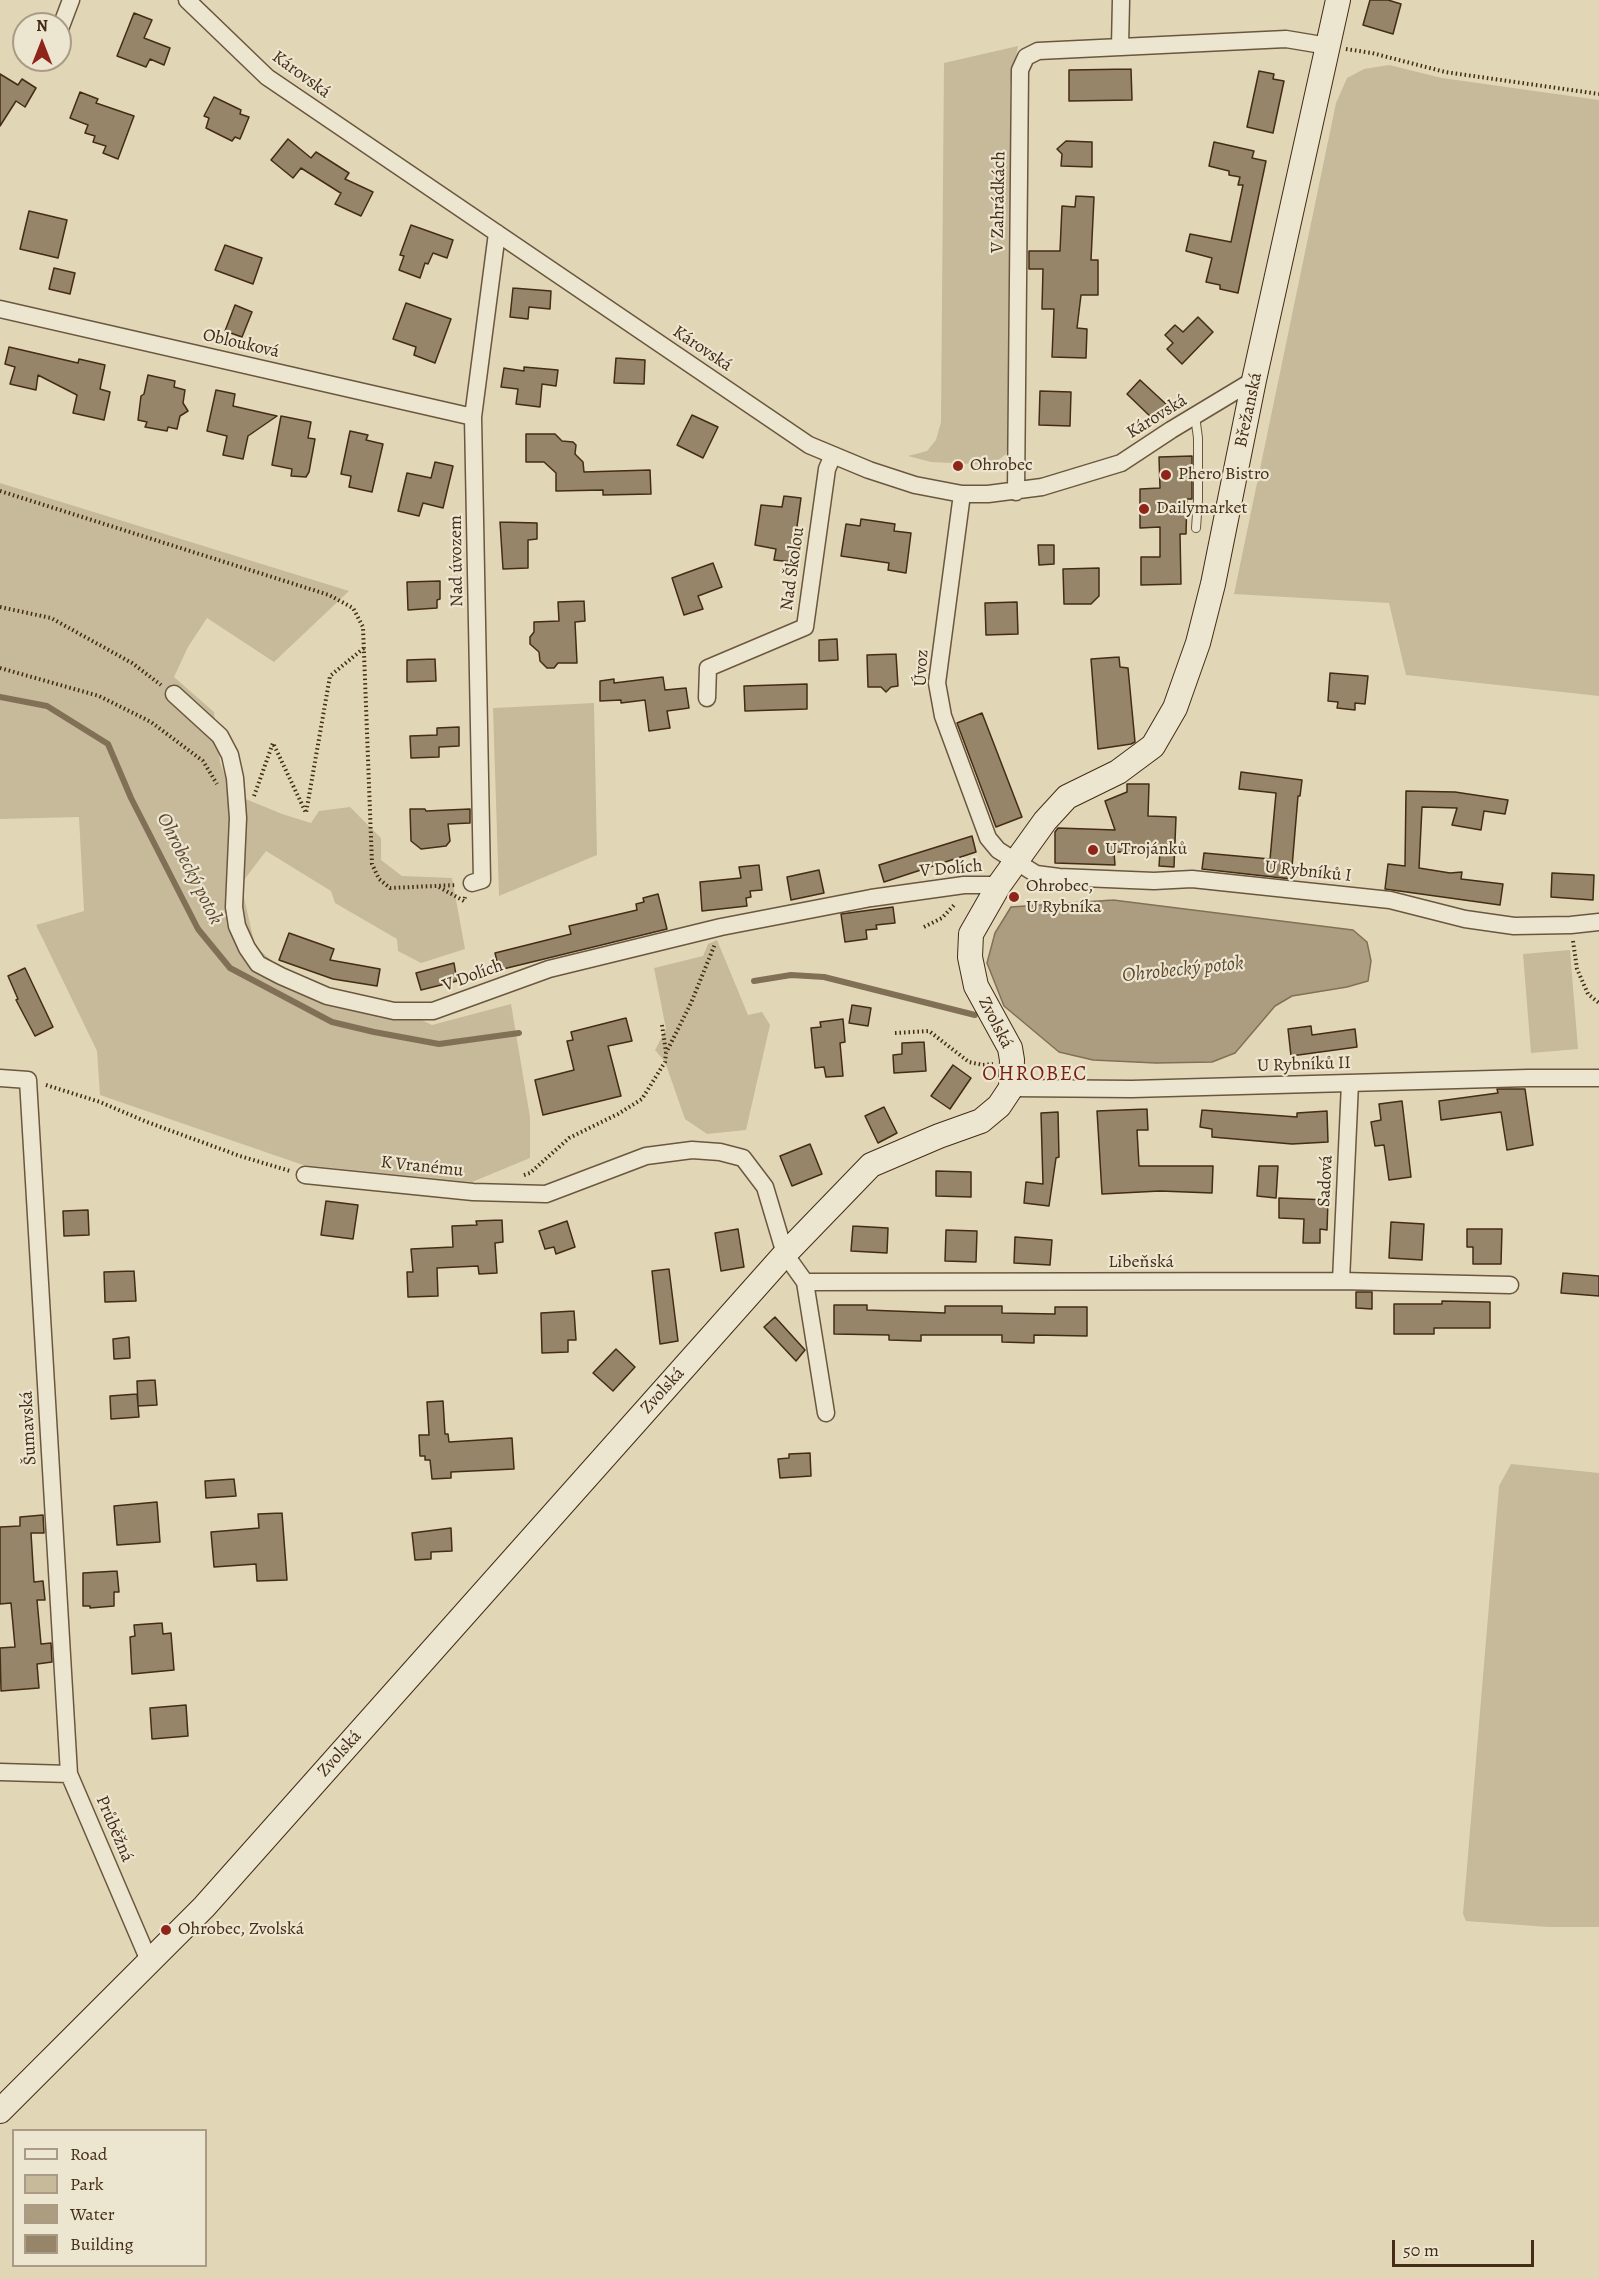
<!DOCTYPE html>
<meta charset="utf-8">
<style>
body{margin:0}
#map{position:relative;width:1599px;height:2279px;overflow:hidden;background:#e1d7b6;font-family:Alegreya,serif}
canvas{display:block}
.legend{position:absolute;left:12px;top:2129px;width:195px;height:138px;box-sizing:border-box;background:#ece5d0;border:2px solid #a99b86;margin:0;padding:8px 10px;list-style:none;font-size:18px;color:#442c16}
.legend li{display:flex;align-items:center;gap:12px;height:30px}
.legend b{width:30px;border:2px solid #a99b86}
.north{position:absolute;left:12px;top:12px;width:60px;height:60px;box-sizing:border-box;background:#ece5d0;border:2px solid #a99b86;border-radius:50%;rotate:0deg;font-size:16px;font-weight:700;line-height:24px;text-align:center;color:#442c16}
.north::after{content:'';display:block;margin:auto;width:21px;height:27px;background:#8f2418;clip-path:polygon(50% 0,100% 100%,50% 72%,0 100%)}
.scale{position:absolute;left:1392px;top:2240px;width:142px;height:27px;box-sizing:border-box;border:3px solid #442c16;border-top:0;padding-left:8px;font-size:18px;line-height:21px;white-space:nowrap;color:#442c16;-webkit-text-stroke:4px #ece5d0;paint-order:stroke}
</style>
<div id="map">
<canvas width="1599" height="2279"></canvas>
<ul class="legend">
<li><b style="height:8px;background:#ece5d0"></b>Road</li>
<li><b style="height:16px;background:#c6ba9b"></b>Park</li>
<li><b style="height:16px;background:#ac9d80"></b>Water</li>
<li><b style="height:16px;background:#968569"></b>Building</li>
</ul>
<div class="north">N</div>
<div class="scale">50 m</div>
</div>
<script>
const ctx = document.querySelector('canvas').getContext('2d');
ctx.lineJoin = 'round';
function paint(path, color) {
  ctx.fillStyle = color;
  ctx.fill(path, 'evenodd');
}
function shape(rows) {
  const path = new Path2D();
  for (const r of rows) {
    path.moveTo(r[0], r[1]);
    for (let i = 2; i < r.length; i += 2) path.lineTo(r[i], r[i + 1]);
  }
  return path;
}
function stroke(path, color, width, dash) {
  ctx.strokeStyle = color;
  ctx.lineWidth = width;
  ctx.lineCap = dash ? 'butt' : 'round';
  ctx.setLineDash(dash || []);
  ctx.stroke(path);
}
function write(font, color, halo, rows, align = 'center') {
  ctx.font = font + ' Alegreya,serif';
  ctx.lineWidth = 4.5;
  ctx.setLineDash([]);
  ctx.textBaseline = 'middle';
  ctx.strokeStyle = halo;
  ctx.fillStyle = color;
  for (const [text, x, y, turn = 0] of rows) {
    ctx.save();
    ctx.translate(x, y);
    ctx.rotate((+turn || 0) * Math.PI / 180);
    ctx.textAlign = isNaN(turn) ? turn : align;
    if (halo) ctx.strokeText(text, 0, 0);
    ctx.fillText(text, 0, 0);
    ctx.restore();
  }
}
paint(shape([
 [1018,46,1010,85,1011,431,1006,454,992,465,931,462,908,456,927,451,936,440,941,422,944,63],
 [1389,65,1442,78,1599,100,1599,696,1406,675,1389,603,1234,594,1336,103,1347,78,1364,69],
 [0,483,349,591,274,662,207,618,188,647,174,677,214,712,220,762,231,793,282,814,311,823,319,811,350,807,381,838,381,860,402,876,452,878,465,949,421,963,398,951,397,939,335,903,331,891,266,851,241,884,255,946,280,968,320,986,387,1003,432,1025,511,1004,530,1117,530,1158,472,1182,303,1165,100,1095,97,1051,36,925,84,911,79,817,0,819],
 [594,703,597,855,499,896,493,708],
 [717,940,748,1015,762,1012,770,1025,746,1130,707,1134,685,1119,665,1062,655,1050,666,1029,654,968,703,956,708,944],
 [1570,950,1578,1049,1531,1053,1523,954],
 [1511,1464,1599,1473,1599,1927,1549,1927,1466,1921,1463,1914,1499,1486]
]), '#c6ba9b');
const water = shape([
 [1113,900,1353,930,1367,942,1371,961,1368,981,1347,987,1292,996,1275,1006,1235,1053,1212,1062,1156,1063,1093,1060,1059,1052,1004,1006,987,963,995,933,1011,907,1113,900]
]);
paint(water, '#ac9d80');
stroke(water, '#827056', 1.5);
stroke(shape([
 [0,697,47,706,108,744,131,798,198,929,230,968,332,1022,374,1032,439,1044,519,1033],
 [754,981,791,975,824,977,975,1015]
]), '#827056', 6);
const building = shape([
 [1370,0,1388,0,1401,4,1393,34,1363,25,1370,0],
 [134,13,152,20,144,38,170,48,164,65,150,59,146,67,117,56,134,13],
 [1131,69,1132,100,1069,101,1069,70,1131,69],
 [1259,71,1274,74,1273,79,1284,81,1273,133,1247,127,1259,71],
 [0,74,18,85,22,79,36,88,25,107,16,101,0,126,0,74],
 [80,92,98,99,96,103,134,116,118,159,103,153,106,146,93,142,95,136,85,133,88,125,70,118,80,92],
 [214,97,241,110,240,114,249,117,240,139,235,137,232,141,206,128,209,118,204,116,214,97],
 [288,139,311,158,316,152,349,173,345,179,373,192,361,216,335,204,341,193,339,192,301,168,293,178,271,160,288,139],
 [1066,141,1092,142,1092,167,1061,166,1062,154,1057,149,1066,141],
 [1214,142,1254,151,1252,158,1266,161,1238,293,1220,289,1220,285,1206,282,1212,258,1186,251,1190,234,1231,242,1243,185,1238,185,1240,177,1229,175,1229,171,1209,166,1214,142],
 [1076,196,1094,197,1091,260,1098,260,1098,295,1081,295,1077,328,1087,329,1086,358,1052,357,1054,309,1042,309,1043,269,1029,269,1029,251,1060,251,1062,206,1075,207,1076,196],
 [29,211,67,220,58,258,20,249,29,211],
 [411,225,453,240,447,258,433,253,428,264,425,263,420,278,399,270,404,256,400,255,411,225],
 [225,245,262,258,253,284,215,270,225,245],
 [54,268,75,273,70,294,49,289,54,268],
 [513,288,551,291,550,309,529,307,528,319,510,317,513,288],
 [406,303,451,319,435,363,414,355,416,347,393,339,406,303],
 [235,305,252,312,242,337,225,331,235,305],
 [1198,317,1213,332,1182,364,1167,349,1173,343,1165,335,1175,325,1183,332,1198,317],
 [9,347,78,363,79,359,105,365,100,389,110,392,104,420,73,413,77,395,38,375,36,390,10,384,15,367,5,364,9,347],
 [616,358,645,360,644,384,614,383,616,358],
 [524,367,558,370,556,386,542,384,540,407,516,404,518,389,501,387,504,368,524,371,524,367],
 [148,375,175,381,174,387,185,390,183,403,188,411,180,416,177,429,168,427,167,431,145,427,147,422,138,420,141,396,144,394,148,375],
 [1140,380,1167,405,1154,420,1127,394,1140,380],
 [216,390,235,394,233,406,277,416,248,436,243,459,223,455,227,436,207,431,216,390],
 [1040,391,1071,392,1070,426,1039,425,1040,391],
 [692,415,718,427,703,458,677,445,692,415],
 [281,416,311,422,308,438,315,439,309,472,306,477,291,476,292,469,272,465,281,416],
 [350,431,368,435,366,440,383,444,372,492,349,487,351,476,341,474,350,431],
 [526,434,555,434,562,441,573,442,576,445,575,454,583,462,584,472,650,470,651,494,603,495,603,490,556,491,556,473,544,462,526,462,526,434],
 [1192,456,1192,499,1187,499,1186,534,1180,534,1181,584,1141,585,1141,557,1160,557,1160,527,1140,528,1140,489,1160,488,1159,457,1192,456],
 [435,462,453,466,443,508,423,503,419,516,398,511,407,473,431,478,435,462],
 [784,496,801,498,792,562,774,560,776,549,755,545,761,505,782,507,784,496],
 [861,519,895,524,894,531,911,533,906,573,888,570,889,563,841,556,846,524,860,526,861,519],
 [500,522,537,523,537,539,528,540,528,568,503,569,500,522],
 [1038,545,1054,545,1054,564,1039,565,1038,545],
 [713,563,722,587,698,596,703,609,684,615,672,578,713,563],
 [1099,568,1099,596,1091,604,1064,604,1063,569,1099,568],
 [440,581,440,599,437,600,437,608,408,610,407,582,440,581],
 [584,601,585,621,575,622,577,663,558,663,554,668,547,668,540,661,539,652,530,644,530,637,534,632,534,622,559,621,558,602,584,601],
 [1017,602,1018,634,986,635,985,603,1017,602],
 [837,639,838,660,819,661,819,640,837,639],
 [896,654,898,686,891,687,886,692,881,687,868,687,867,655,896,654],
 [1119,657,1120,667,1128,668,1135,742,1131,744,1098,749,1091,659,1119,657],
 [435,659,436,681,407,682,407,660,435,659],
 [1330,673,1368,676,1365,704,1355,703,1355,710,1337,708,1338,702,1328,701,1330,673],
 [663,677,665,690,686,688,689,708,667,711,670,728,649,731,645,700,621,703,621,700,600,701,600,681,614,679,614,683,663,677],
 [807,684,807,709,745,711,744,686,807,684],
 [982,713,1022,817,996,827,957,723,982,713],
 [459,727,459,746,439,747,439,757,411,758,410,736,437,735,437,728,459,727],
 [1241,772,1302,780,1300,796,1298,796,1291,879,1202,869,1204,853,1270,859,1276,793,1239,789,1241,772],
 [1127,784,1149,784,1148,816,1176,817,1174,867,1159,866,1160,852,1114,852,1115,865,1055,863,1055,832,1058,828,1115,830,1105,801,1127,792,1127,784],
 [1406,791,1455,792,1508,800,1505,814,1484,811,1481,830,1452,825,1457,808,1422,807,1419,868,1450,873,1462,872,1461,879,1503,884,1500,905,1385,889,1388,864,1405,866,1406,791],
 [410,809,425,809,426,811,470,809,470,823,448,824,450,841,446,846,421,849,411,841,410,809],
 [972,836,976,852,884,882,879,865,972,836],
 [759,865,762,890,750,891,751,897,746,898,747,906,702,911,700,882,741,878,739,867,759,865],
 [819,870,824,893,791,900,787,877,819,870],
 [1552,873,1594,875,1593,900,1551,897,1552,873],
 [658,894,667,929,499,970,495,953,571,934,569,926,637,910,636,904,644,902,643,898,658,894],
 [893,907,895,923,876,925,877,929,866,930,867,939,845,942,841,914,893,907],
 [289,933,334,949,330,960,380,969,377,986,333,979,279,960,289,933],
 [454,963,457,981,421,990,416,973,454,963],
 [25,968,53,1027,35,1036,16,1000,18,999,8,976,25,968],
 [852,1005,871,1008,868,1026,849,1023,852,1005],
 [626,1018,632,1041,608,1046,621,1096,543,1115,535,1080,574,1070,567,1041,573,1040,571,1032,626,1018],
 [843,1019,845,1042,840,1043,843,1076,826,1077,824,1067,815,1068,811,1028,821,1027,820,1022,843,1019],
 [1311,1026,1312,1035,1355,1029,1357,1047,1291,1056,1288,1029,1311,1026],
 [924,1042,926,1071,894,1073,893,1055,902,1054,902,1043,924,1042],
 [953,1065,971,1078,950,1109,931,1096,953,1065],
 [1497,1089,1525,1089,1533,1145,1507,1150,1501,1112,1441,1120,1439,1101,1498,1093,1497,1089],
 [1402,1101,1411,1177,1389,1180,1384,1145,1375,1146,1371,1122,1381,1120,1379,1104,1402,1101],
 [884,1107,897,1133,878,1143,865,1116,884,1107],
 [1147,1109,1148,1130,1137,1130,1139,1166,1213,1166,1212,1193,1160,1191,1102,1194,1097,1111,1147,1109],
 [1202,1110,1297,1117,1297,1113,1327,1111,1328,1142,1292,1144,1212,1137,1212,1129,1200,1127,1202,1110],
 [1058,1112,1059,1157,1056,1158,1049,1206,1024,1203,1026,1182,1043,1184,1041,1113,1058,1112],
 [810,1144,822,1174,792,1186,780,1156,810,1144],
 [1259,1166,1278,1166,1276,1198,1257,1196,1259,1166],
 [936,1171,971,1172,971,1197,936,1196,936,1171],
 [1279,1198,1328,1200,1327,1230,1320,1229,1320,1243,1303,1243,1304,1219,1279,1218,1279,1198],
 [326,1201,358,1205,353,1239,321,1235,326,1201],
 [88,1210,89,1235,64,1236,63,1211,88,1210],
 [502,1220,503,1242,495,1243,497,1273,479,1274,478,1266,437,1268,438,1296,408,1297,407,1272,413,1272,411,1249,453,1247,452,1226,477,1225,476,1221,502,1220],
 [567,1221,575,1247,556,1254,554,1247,545,1249,539,1231,567,1221],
 [1391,1222,1424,1224,1422,1260,1389,1258,1391,1222],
 [853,1226,888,1228,887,1253,851,1251,853,1226],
 [738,1229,744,1267,721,1271,715,1233,738,1229],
 [1467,1229,1502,1229,1501,1264,1473,1264,1473,1247,1467,1247,1467,1229],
 [946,1230,977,1231,976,1262,945,1261,946,1230],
 [1015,1237,1052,1240,1050,1265,1014,1263,1015,1237],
 [669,1269,678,1341,660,1344,652,1271,669,1269],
 [134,1271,136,1301,105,1302,104,1272,134,1271],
 [1563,1273,1599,1276,1599,1296,1561,1293,1563,1273],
 [1356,1292,1372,1292,1372,1309,1356,1308,1356,1292],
 [1442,1301,1490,1302,1490,1328,1434,1328,1434,1334,1394,1334,1394,1304,1442,1304,1442,1301],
 [834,1305,867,1305,867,1310,945,1313,945,1306,1002,1306,1002,1313,1055,1314,1055,1307,1087,1307,1087,1336,1034,1335,1034,1343,1002,1342,1002,1335,921,1335,921,1341,889,1340,889,1335,834,1334,834,1305],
 [574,1311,576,1340,568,1340,568,1352,542,1353,541,1313,574,1311],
 [775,1317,805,1350,796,1361,764,1327,775,1317],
 [129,1337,130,1358,114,1359,113,1339,129,1337],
 [616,1349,635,1367,613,1391,593,1373,616,1349],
 [155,1380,157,1405,138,1406,137,1381,155,1380],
 [137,1394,139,1417,111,1419,110,1396,137,1394],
 [443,1401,445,1434,448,1434,449,1442,512,1438,514,1469,451,1472,451,1478,432,1479,430,1460,425,1460,425,1456,420,1456,419,1435,429,1435,427,1402,443,1401],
 [810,1453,811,1476,780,1478,778,1459,789,1458,789,1454,810,1453],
 [234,1479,236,1496,206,1498,205,1481,234,1479],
 [157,1502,160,1542,117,1545,114,1506,157,1502],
 [282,1513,287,1580,257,1581,256,1564,214,1567,211,1532,259,1528,258,1514,282,1513],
 [43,1515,44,1533,31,1533,34,1582,43,1581,45,1600,37,1600,41,1644,51,1643,52,1662,37,1664,39,1688,1,1691,0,1648,15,1647,11,1603,0,1604,0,1527,20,1526,20,1517,43,1515],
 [451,1528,452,1551,431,1552,431,1559,415,1560,412,1533,451,1528],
 [117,1571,119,1592,114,1592,114,1606,90,1608,90,1606,83,1606,83,1573,117,1571],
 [162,1623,163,1634,171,1633,174,1670,132,1674,130,1637,135,1636,134,1625,162,1623],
 [186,1705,188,1736,152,1739,150,1708,186,1705]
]);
paint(building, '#968569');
stroke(building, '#442c16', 1.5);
const lane = shape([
 [1195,416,1198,438,1198,500,1196,528]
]);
const street = shape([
 [187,0,267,77,809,445,869,470,915,485,962,494,988,494,1042,487,1121,463,1171,430,1254,380],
 [60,29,71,0],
 [1120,47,1121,0],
 [0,309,473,417],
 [1016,492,1020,70,1026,57,1038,51,1286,39,1328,46],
 [962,494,937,683,943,716,988,838,998,850,1036,874,1059,877,1154,881,1192,879,1390,900,1465,919,1514,926,1571,925,1599,922],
 [174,694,220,736,230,755,235,778,238,818,234,907,237,926,247,948,258,964,281,976,327,996,394,1011,433,1011,549,969,721,927,871,898,964,885,999,885],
 [707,698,708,668,805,627,827,469,833,455],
 [472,883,482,880,473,417,497,233],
 [0,1078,28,1080,69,1774],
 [1011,1088,1132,1089,1528,1078,1599,1078],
 [305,1175,473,1192,546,1194,646,1156,692,1150,720,1152,743,1158,765,1187,785,1254,805,1282,1341,1281,1510,1285],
 [1341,1281,1350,1083],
 [805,1282,826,1413],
 [0,1772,69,1774,150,1963]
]);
const secondary = shape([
 [0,2111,204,1907,785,1254,871,1165,939,1136,981,1121,999,1106,1011,1088,1012,1060,1010,1048,976,986,970,957,971,934,999,885,1045,821,1067,797,1118,772,1153,746,1175,708,1198,643,1213,584,1254,380,1338,0]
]);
stroke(lane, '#6b573e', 10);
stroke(street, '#6b573e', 19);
stroke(secondary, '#442c16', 26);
stroke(shape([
 [1346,49,1372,53,1445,72,1599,94],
 [0,491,329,595,353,608,363,627,372,864,379,879,390,888,457,885],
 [0,607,51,618,132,663,161,685],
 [0,668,99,696,151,722,203,761,217,784],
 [254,796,273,743,306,813,330,676,364,648],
 [439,887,464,901,465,897],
 [924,927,942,918,955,904],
 [1573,941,1577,969,1588,994,1599,1003],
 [662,1025,666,1052],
 [895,1033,929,1031,969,1062,983,1065,993,1064],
 [46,1085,100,1102,147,1122,240,1156,290,1171],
 [524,1175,530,1173,569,1138,618,1114,642,1099,665,1062,666,1053,691,1003,715,944]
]), '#442c16', 4, [1.5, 3]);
stroke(lane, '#ece5d0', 8);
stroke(street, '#ece5d0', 16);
stroke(secondary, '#ece5d0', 24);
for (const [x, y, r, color] of [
 [958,466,6,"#8f2418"],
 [1166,475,6,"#8f2418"],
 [1144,509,6,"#8f2418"],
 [1093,850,6,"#8f2418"],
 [1014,897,6,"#8f2418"],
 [166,1930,6,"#8f2418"]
]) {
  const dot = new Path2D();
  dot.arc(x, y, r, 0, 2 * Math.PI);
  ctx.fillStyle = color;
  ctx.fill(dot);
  stroke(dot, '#ece5d0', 2);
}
write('18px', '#442c16', '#ece5d0', [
 ["Károvská",301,75,36],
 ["V Zahrádkách",999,202,-89],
 ["Oblouková",241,344,13],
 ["Károvská",702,349,34],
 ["Břežanská",1249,410,-78],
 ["Károvská",1157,417,-32],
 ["Nad úvozem",457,561,-91],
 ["Nad Školou",793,569,-82],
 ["Úvoz",922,668,-87],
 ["V Dolích",951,869,-5],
 ["U Rybníků I",1308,872,6],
 ["V Dolích",473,976,-20],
 ["Zvolská",995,1023,63],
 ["U Rybníků II",1304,1065,-2],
 ["K Vranému",422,1167,6],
 ["Sadová",1326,1181,-87],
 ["Libeňská",1141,1263],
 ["Zvolská",663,1391,-48],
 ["Šumavská",29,1428,-93],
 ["Zvolská",340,1754,-48],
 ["Průběžná",114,1829,67]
]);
write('18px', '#442c16', '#ece5d0', [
 ["Ohrobec",970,466],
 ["Phero Bistro",1178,475],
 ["Dailymarket",1156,509],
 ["U Trojánků",1105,850],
 ["Ohrobec,",1026,887],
 ["U Rybníka",1026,908],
 ["Ohrobec, Zvolská",178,1930]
], 'left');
write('italic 20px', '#5e4830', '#ece5d0', [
 ["Ohrobecký potok",189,869,63],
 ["Ohrobecký potok",1183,970,-6]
]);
ctx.letterSpacing = '1.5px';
write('21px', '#7a1f14', '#ece5d0', [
 ["OHROBEC",1035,1075]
]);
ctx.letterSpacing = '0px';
</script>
